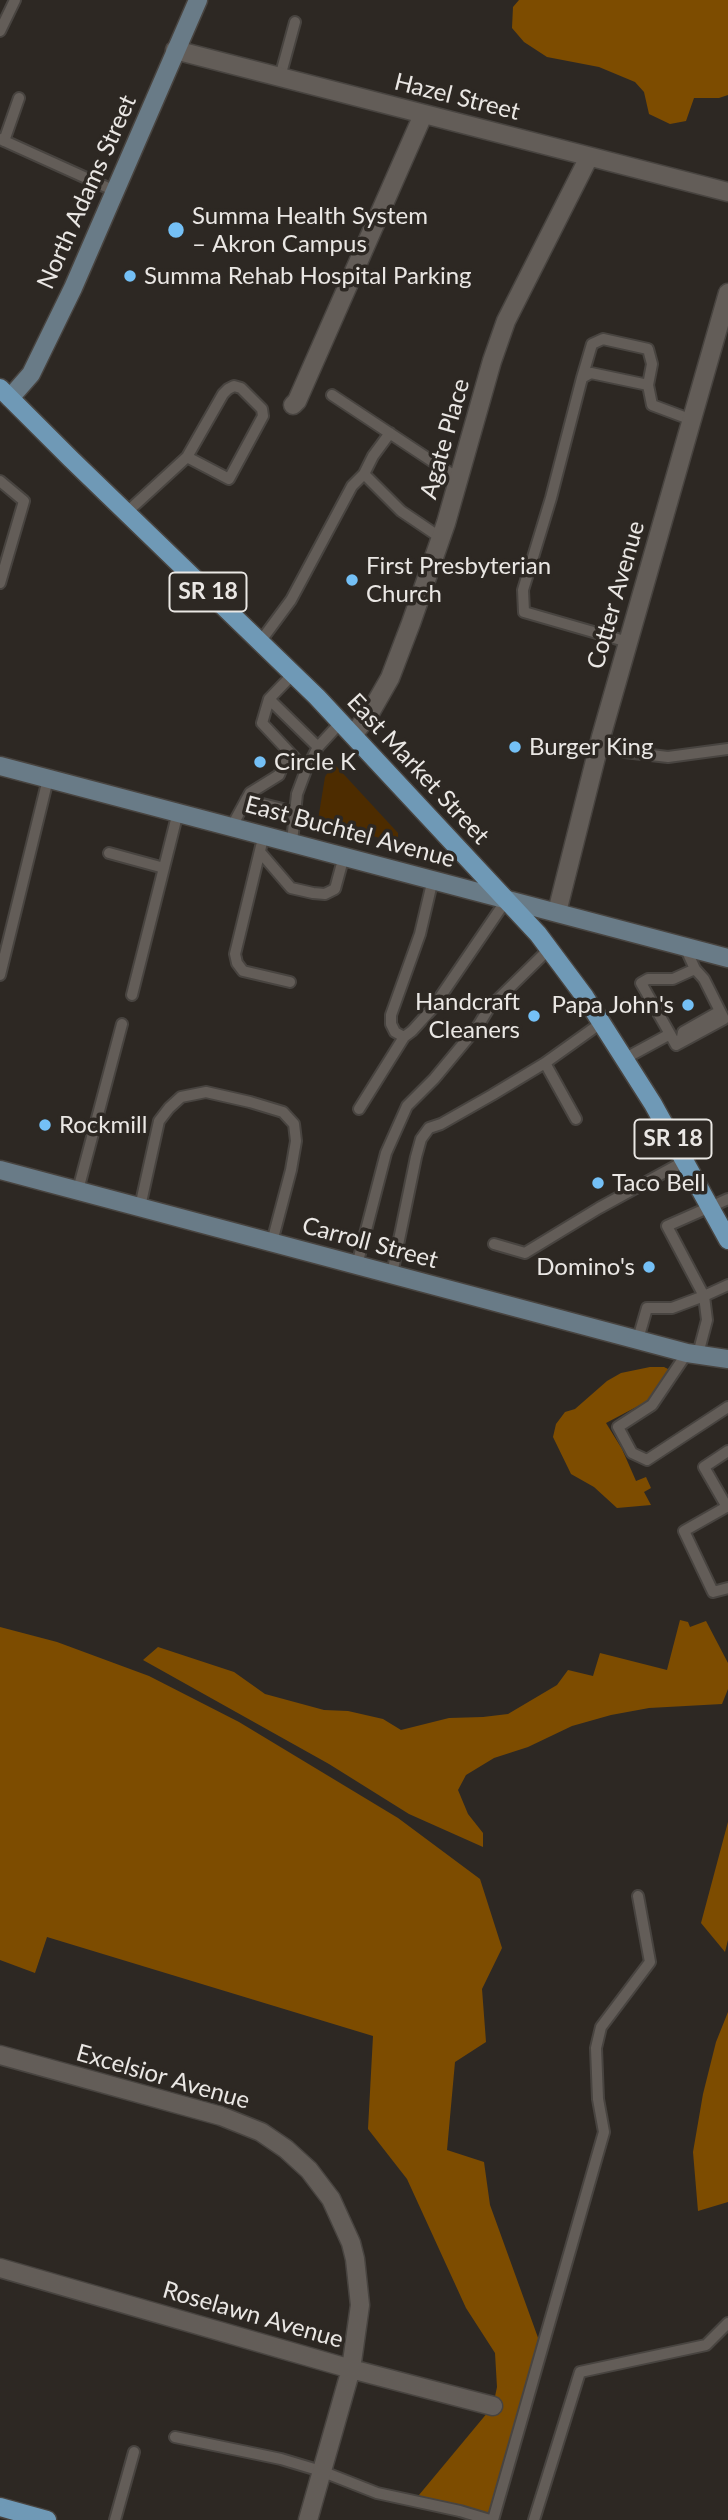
<!DOCTYPE html>
<meta charset="utf-8">
<style>
body{margin:0}
canvas{display:block;background:#2d2823}
</style>
<canvas width="728" height="2520"></canvas>
<script>
const ctx = document.querySelector('canvas').getContext('2d');
ctx.lineJoin = 'round';
function paint(path, color) {
  ctx.fillStyle = color;
  ctx.fill(path, 'evenodd');
}
function shape(rows) {
  const path = new Path2D();
  for (const r of rows) {
    path.moveTo(r[0], r[1]);
    for (let i = 2; i < r.length; i += 2) path.lineTo(r[i], r[i + 1]);
  }
  return path;
}
function stroke(path, color, width, dash) {
  ctx.strokeStyle = color;
  ctx.lineWidth = width;
  ctx.lineCap = dash ? 'butt' : 'round';
  ctx.setLineDash(dash || []);
  ctx.stroke(path);
}
function write(font, color, halo, rows, align = 'center') {
  ctx.font = font + ' Lato,sans-serif';
  ctx.lineWidth = 7;
  ctx.setLineDash([]);
  ctx.textBaseline = 'middle';
  ctx.strokeStyle = halo;
  ctx.fillStyle = color;
  for (const [text, x, y, turn = 0] of rows) {
    ctx.save();
    ctx.translate(x, y);
    ctx.rotate((+turn || 0) * Math.PI / 180);
    ctx.textAlign = isNaN(turn) ? turn : align;
    if (halo) ctx.strokeText(text, 0, 0);
    ctx.fillText(text, 0, 0);
    ctx.restore();
  }
}
paint(shape([
 [332,765,337,767,398,833,398,838,390,841,318,820,325,777]
]), '#4d2c00');
paint(shape([
 [519,0,728,0,728,95,719,98,694,98,686,121,670,124,649,114,644,92,635,82,599,67,547,57,524,42,512,28,513,7],
 [650,1367,664,1367,674,1372,659,1395,606,1423,622,1449,636,1481,646,1477,651,1488,644,1492,651,1505,617,1508,594,1487,571,1474,553,1437,556,1424,565,1412,575,1409,607,1381,621,1373],
 [680,1620,688,1622,690,1627,706,1621,728,1663,728,1689,722,1704,649,1708,611,1715,572,1726,528,1747,494,1758,466,1775,458,1790,468,1814,483,1833,483,1847,409,1814,329,1764,143,1660,158,1647,234,1672,265,1694,324,1710,348,1711,383,1719,401,1730,449,1718,483,1717,508,1714,557,1685,568,1670,593,1676,600,1653,667,1670],
 [0,1627,57,1642,149,1676,239,1722,398,1818,480,1879,502,1948,482,1989,486,2042,455,2062,447,2150,484,2162,490,2205,541,2346,493,2520,414,2501,493,2406,497,2387,495,2353,466,2308,407,2179,368,2129,373,2036,47,1937,35,1973,0,1960],
 [728,1822,728,1940,725,1952,701,1923],
 [728,2012,728,2202,698,2211,693,2152,703,2094,716,2042]
]), '#7d4c00');
const lane = shape([
 [0,31,15,0],
 [280,77,295,22],
 [0,139,115,191],
 [4,141,19,98],
 [582,378,592,344,603,339,648,349,652,364,648,385],
 [332,395,459,479],
 [390,433,373,456,364,474,401,511,441,538],
 [0,481,24,501,0,583],
 [126,513,187,457,223,394,228,389,234,386,241,388,262,409,263,416,229,479,187,457],
 [260,642,291,600,352,486,364,474],
 [628,642,524,612,523,590,551,498,582,378,591,373,648,385,652,405,692,420],
 [293,674,269,699,262,723,306,770],
 [269,699,318,747],
 [601,737,625,752,668,757,728,749],
 [246,800,295,812],
 [232,826,250,793,279,775,288,752],
 [264,834,235,954,237,963,243,971,290,982],
 [292,842,297,794,306,770,318,747,341,722],
 [260,852,291,888,313,893,325,894,335,889,344,856],
 [109,853,164,868],
 [433,879,420,934,391,1015,391,1024,395,1032,404,1037,412,1031,432,1009,507,899],
 [0,975,48,779],
 [132,995,178,812],
 [670,1034,641,983,648,979,673,979,695,969],
 [681,1042,683,1032,720,1011],
 [624,1059,670,1034,676,1045,724,1019,704,979,695,969,685,947],
 [545,1063,576,1119],
 [359,1109,404,1037],
 [78,1190,122,1024],
 [728,1199,667,1226,704,1296,728,1285],
 [140,1207,159,1121,169,1108,181,1097,206,1092,250,1102,283,1112,294,1124,296,1141,291,1170,272,1242],
 [494,1244,525,1253,599,1208,685,1161],
 [357,1265,386,1153,407,1106,434,1079,478,1026,489,1008,549,949],
 [392,1274,416,1157,421,1139,429,1128,441,1124,492,1095,545,1063,601,1023],
 [638,1339,647,1308,672,1308,704,1296,707,1320,698,1354],
 [687,1353,652,1405,618,1427,632,1453,647,1460,728,1407],
 [728,1506,684,1531,713,1592,728,1588],
 [727,1507,704,1467,728,1451],
 [175,2437,281,2459,321,2471,377,2493,460,2511,490,2520],
 [115,2520,134,2452],
 [493,2520,604,2132,598,2099,596,2048,601,2027,650,1962,638,1896],
 [534,2520,580,2372,706,2345,728,2323]
]);
const street = shape([
 [175,50,728,192],
 [293,405,297,401,423,115],
 [353,735,370,713,390,678,411,623,446,523,492,361,506,321,589,157],
 [557,912,601,737,728,293],
 [0,2055,221,2116,261,2132,286,2149,309,2170,331,2199,351,2243,355,2259,360,2305,351,2369,308,2520],
 [0,2268,351,2369,493,2406]
]);
const secondary = shape([
 [10,398,31,374,73,288,198,0],
 [0,766,728,958],
 [0,1170,687,1353,728,1359]
]);
const primary = shape([
 [0,388,71,459,317,697,538,934,585,997,653,1104,728,1240],
 [0,2507,47,2520]
]);
stroke(lane, '#484440', 14);
stroke(street, '#484440', 21);
stroke(secondary, '#484440', 21);
stroke(primary, '#484440', 21);
stroke(lane, '#635d58', 10);
stroke(street, '#635d58', 18);
stroke(secondary, '#697b87', 18);
stroke(primary, '#6f99b6', 18);
for (const [x, y, r, color] of [
 [176,230,9,"#74c0f6"],
 [130,276,7,"#74c0f6"],
 [352,580,7,"#74c0f6"],
 [515,747,7,"#74c0f6"],
 [260,762,7,"#74c0f6"],
 [688,1005,7,"#74c0f6"],
 [534,1016,7,"#74c0f6"],
 [45,1125,7,"#74c0f6"],
 [598,1183,7,"#74c0f6"],
 [649,1267,7,"#74c0f6"]
]) {
  const dot = new Path2D();
  dot.arc(x, y, r, 0, 2 * Math.PI);
  ctx.fillStyle = color;
  ctx.fill(dot);
  stroke(dot, '#2d2823', 2.5);
}
for (const [x, y, w] of [
 [208,592,77],
 [673,1139,77]
]) {
  const box = new Path2D();
  box.roundRect(x - w / 2, y - 19.5, w, 39, 5);
  ctx.fillStyle = '#2d2823';
  ctx.fill(box);
  stroke(box, '#eae7e4', 2);
}
write('bold 23px', '#eae7e4', null, [
 ["SR 18",208,592],
 ["SR 18",673,1139]
]);
write('24px', '#eae7e4', '#2d2823', [
 ["Hazel Street",457,97,14],
 ["North Adams Street",87,192,-66],
 ["Agate Place",445,439,-74],
 ["Cotter Avenue",616,595,-74],
 ["East Market Street",418,769,47],
 ["East Buchtel Avenue",350,832,15],
 ["Carroll Street",370,1243,15],
 ["Excelsior Avenue",163,2077,16],
 ["Roselawn Avenue",253,2315,16]
]);
write('24px', '#eae7e4', '#2d2823', [
 ["Summa Health System",192,216],
 ["– Akron Campus",192,244],
 ["Summa Rehab Hospital Parking",144,276],
 ["First Presbyterian",366,566],
 ["Church",366,594],
 ["Burger King",529,747],
 ["Circle K",274,762],
 ["Handcraft",520,1002,"right"],
 ["Cleaners",520,1030,"right"],
 ["Papa John's",674,1005,"right"],
 ["Rockmill",59,1125],
 ["Taco Bell",612,1183],
 ["Domino's",635,1267,"right"]
], 'left');
</script>
